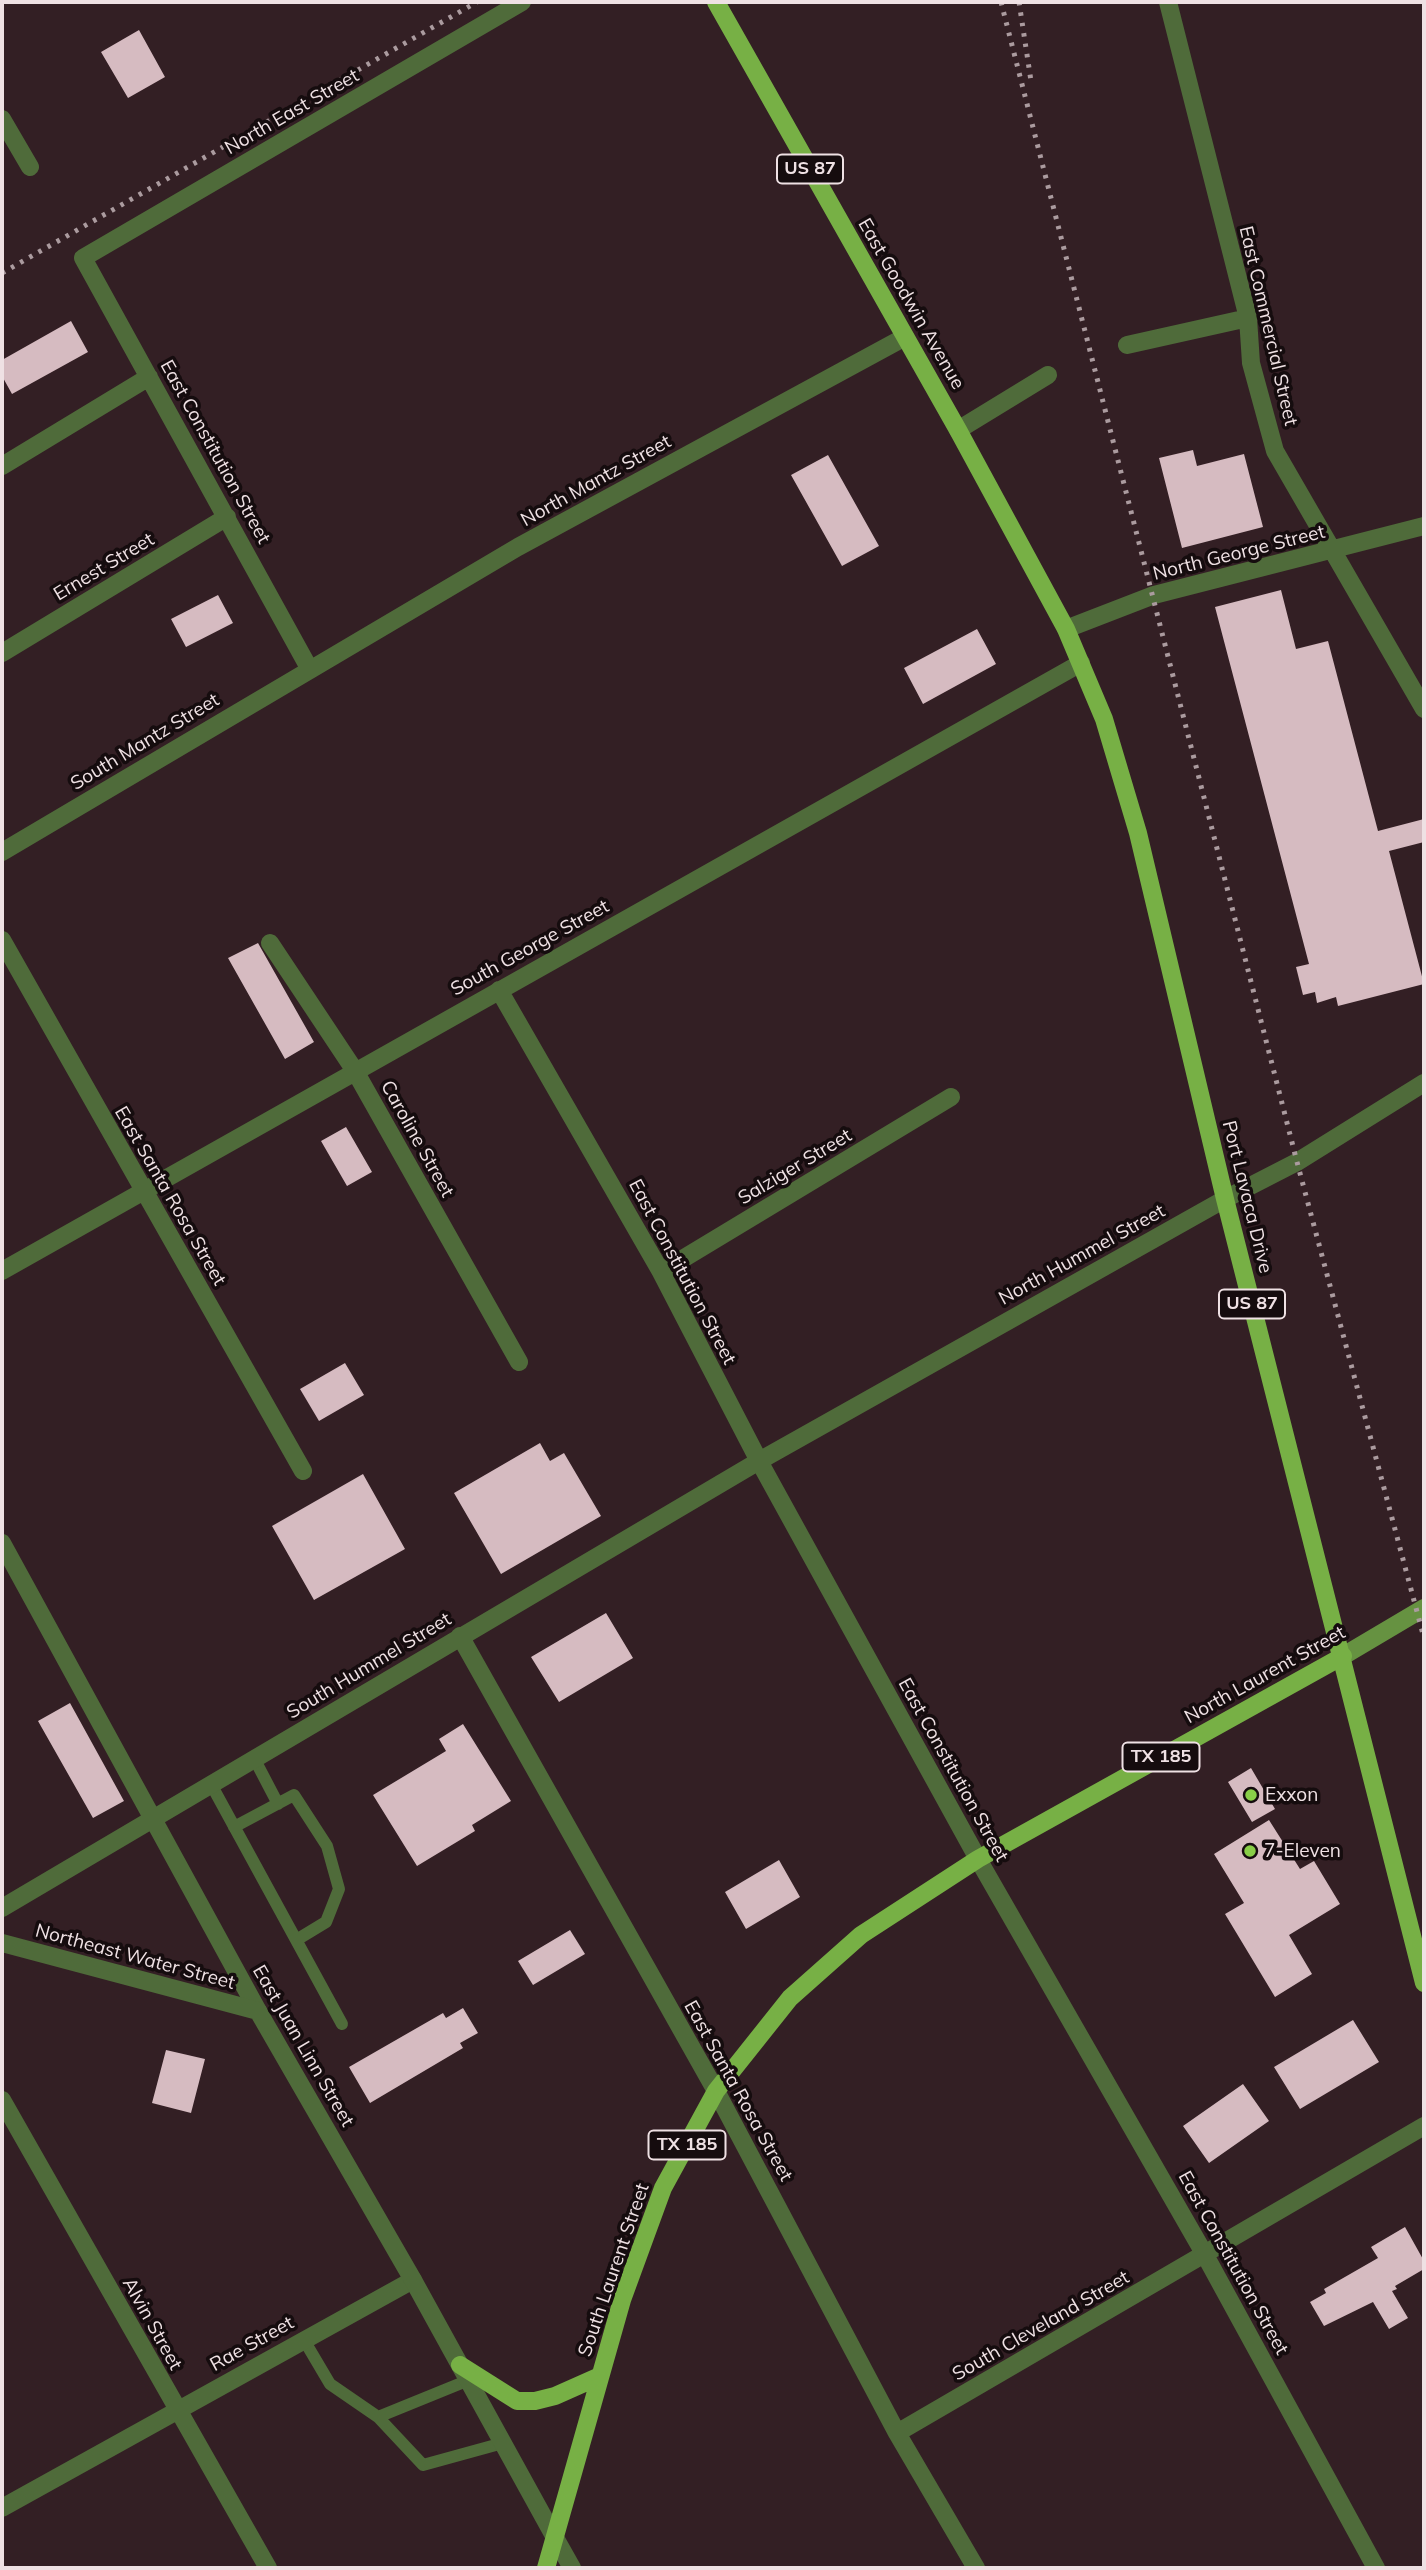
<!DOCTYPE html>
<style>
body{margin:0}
#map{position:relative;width:1426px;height:2570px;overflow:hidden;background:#331f24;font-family:Mulish,sans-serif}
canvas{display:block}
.frame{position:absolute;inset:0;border:4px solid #efe1e4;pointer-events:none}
</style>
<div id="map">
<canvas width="1426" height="2570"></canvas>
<div class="frame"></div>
</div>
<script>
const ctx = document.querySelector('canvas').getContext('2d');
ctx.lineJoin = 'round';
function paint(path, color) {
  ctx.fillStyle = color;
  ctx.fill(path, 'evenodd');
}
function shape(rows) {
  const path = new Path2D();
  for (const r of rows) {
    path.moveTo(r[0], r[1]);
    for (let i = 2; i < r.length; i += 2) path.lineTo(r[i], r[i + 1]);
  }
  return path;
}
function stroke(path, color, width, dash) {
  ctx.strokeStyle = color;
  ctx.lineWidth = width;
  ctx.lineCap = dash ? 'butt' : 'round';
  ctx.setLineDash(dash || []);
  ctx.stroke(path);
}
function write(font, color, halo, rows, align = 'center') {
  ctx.font = font + ' Mulish,sans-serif';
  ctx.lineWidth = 7;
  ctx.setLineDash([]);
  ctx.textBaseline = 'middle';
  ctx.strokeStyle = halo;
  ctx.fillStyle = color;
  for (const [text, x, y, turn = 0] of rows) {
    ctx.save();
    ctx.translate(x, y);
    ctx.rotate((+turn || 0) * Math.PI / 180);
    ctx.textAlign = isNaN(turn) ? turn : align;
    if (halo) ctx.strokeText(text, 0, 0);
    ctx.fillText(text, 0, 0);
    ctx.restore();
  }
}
paint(shape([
 [139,30,165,77,128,98,101,52],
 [71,321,88,352,12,394,2,376,2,360],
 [1193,450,1197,466,1244,454,1263,527,1182,548,1159,458],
 [828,455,879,546,842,566,791,475],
 [1281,590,1296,649,1328,641,1378,831,1424,819,1424,842,1389,851,1424,984,1338,1006,1336,997,1317,1003,1315,992,1303,995,1296,967,1309,964,1215,607],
 [218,595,233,623,186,647,171,619],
 [977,629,996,664,923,704,904,668],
 [258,943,314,1042,285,1059,228,958],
 [346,1127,372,1172,347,1186,321,1141],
 [345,1363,364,1395,319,1421,300,1389],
 [540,1443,550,1461,564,1453,601,1516,501,1574,454,1493],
 [363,1474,405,1549,314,1600,272,1526],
 [606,1613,633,1658,559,1702,531,1657],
 [70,1703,124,1801,93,1818,38,1721],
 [463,1724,511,1801,472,1825,475,1831,417,1866,373,1795,446,1751,439,1739],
 [1251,1768,1275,1809,1252,1822,1228,1782],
 [1269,1820,1300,1869,1314,1861,1340,1904,1289,1935,1312,1974,1275,1997,1225,1914,1244,1903,1214,1854],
 [779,1860,800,1897,746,1929,725,1892],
 [570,1930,585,1954,533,1985,518,1961],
 [463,2008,478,2033,460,2043,463,2048,370,2103,349,2067,443,2013,446,2018],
 [1353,2020,1379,2062,1300,2109,1274,2067],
 [166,2050,205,2059,191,2113,152,2103],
 [1243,2084,1269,2121,1209,2163,1183,2126],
 [1405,2227,1424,2261,1424,2269,1395,2286,1397,2289,1392,2291,1408,2318,1389,2329,1373,2302,1324,2326,1310,2302,1326,2293,1324,2289,1378,2258,1371,2247]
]), '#d6bbc1');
stroke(shape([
 [255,1760,278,1804],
 [212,1786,342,2024],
 [234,1827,294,1795,327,1846,339,1889,326,1922,298,1939],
 [304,2340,330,2384,378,2417,469,2380],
 [378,2417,423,2465,503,2443]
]), '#4f6b3a', 12);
stroke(shape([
 [1168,2,1248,318,1251,363,1275,451,1424,709],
 [2,119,30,167],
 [1127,345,1248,318],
 [958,430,1048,375],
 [2,466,149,377],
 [1066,629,1154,595,1424,526],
 [2,653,227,517],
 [309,668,83,258,522,2],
 [2,852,518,547,905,337],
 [2,940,303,1471],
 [270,943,355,1071,519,1362],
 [499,990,661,1272,759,1461,978,1859,1205,2255,1376,2568],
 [2,1271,1081,663],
 [661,1272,951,1097],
 [2,1543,258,2011],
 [460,1636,716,2091,897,2433,976,2568],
 [2,1908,759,1461,1225,1199,1297,1162,1424,1083],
 [2,2100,268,2568],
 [897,2433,1424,2126],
 [2,2508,413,2280],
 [554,2536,572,2568]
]), '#4f6b3a', 18);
stroke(shape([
 [2,1943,258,2011,413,2280,554,2536]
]), '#4f6b3a', 18);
stroke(shape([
 [1343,1656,1424,1608]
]), '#669241', 18);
stroke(shape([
 [716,2,958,430,1066,629,1104,719,1138,833,1225,1199,1424,1983],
 [460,2365,517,2401,535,2401,555,2396,600,2376],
 [546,2568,622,2300,663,2188,716,2091,790,1998,861,1935,978,1859,1343,1656]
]), '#77b045', 18);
stroke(shape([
 [1001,2,1297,1162,1424,1638],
 [1019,2,1031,81],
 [2,273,477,2]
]), '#ab9b9f', 5, [3.5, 7]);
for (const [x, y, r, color] of [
 [1251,1795,7,"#89cf48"],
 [1250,1851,7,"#89cf48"]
]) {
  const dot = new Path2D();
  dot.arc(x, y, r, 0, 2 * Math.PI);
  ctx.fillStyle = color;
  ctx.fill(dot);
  stroke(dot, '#150c0e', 2.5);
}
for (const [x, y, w] of [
 [810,169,66],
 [1252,1304,66],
 [1161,1757,77],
 [687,2145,77]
]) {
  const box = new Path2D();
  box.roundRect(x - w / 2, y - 14.5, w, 29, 5);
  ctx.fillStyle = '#150c0e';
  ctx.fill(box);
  stroke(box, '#efe1e4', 2);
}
write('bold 18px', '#efe1e4', null, [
 ["US 87",810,169],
 ["US 87",1252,1304],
 ["TX 185",1161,1757],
 ["TX 185",687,2145]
]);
write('19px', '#efe1e4', '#150c0e', [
 ["North East Street",292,112,-30],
 ["East Goodwin Avenue",911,304,60],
 ["East Commercial Street",1268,326,77],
 ["East Constitution Street",215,452,61],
 ["North Mantz Street",596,481,-29],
 ["North George Street",1239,553,-14],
 ["Ernest Street",104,567,-31],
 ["South Mantz Street",145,742,-31],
 ["South George Street",530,948,-29],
 ["Caroline Street",417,1139,61],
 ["Salziger Street",795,1167,-31],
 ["East Santa Rosa Street",170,1196,60],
 ["Port Lavaca Drive",1247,1197,76],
 ["North Hummel Street",1082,1255,-29],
 ["East Constitution Street",682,1272,62],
 ["South Hummel Street",369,1666,-31],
 ["North Laurent Street",1265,1675,-29],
 ["East Constitution Street",953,1770,61],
 ["Northeast Water Street",135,1957,15],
 ["East Juan Linn Street",303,2046,60],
 ["East Santa Rosa Street",738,2091,61],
 ["East Constitution Street",1233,2263,61],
 ["South Laurent Street",614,2270,-71],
 ["Alvin Street",152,2324,61],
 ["South Cleveland Street",1041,2326,-30],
 ["Rae Street",252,2344,-29]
]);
write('19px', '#efe1e4', '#150c0e', [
 ["Exxon",1265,1795],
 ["7-Eleven",1264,1851]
], 'left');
</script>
